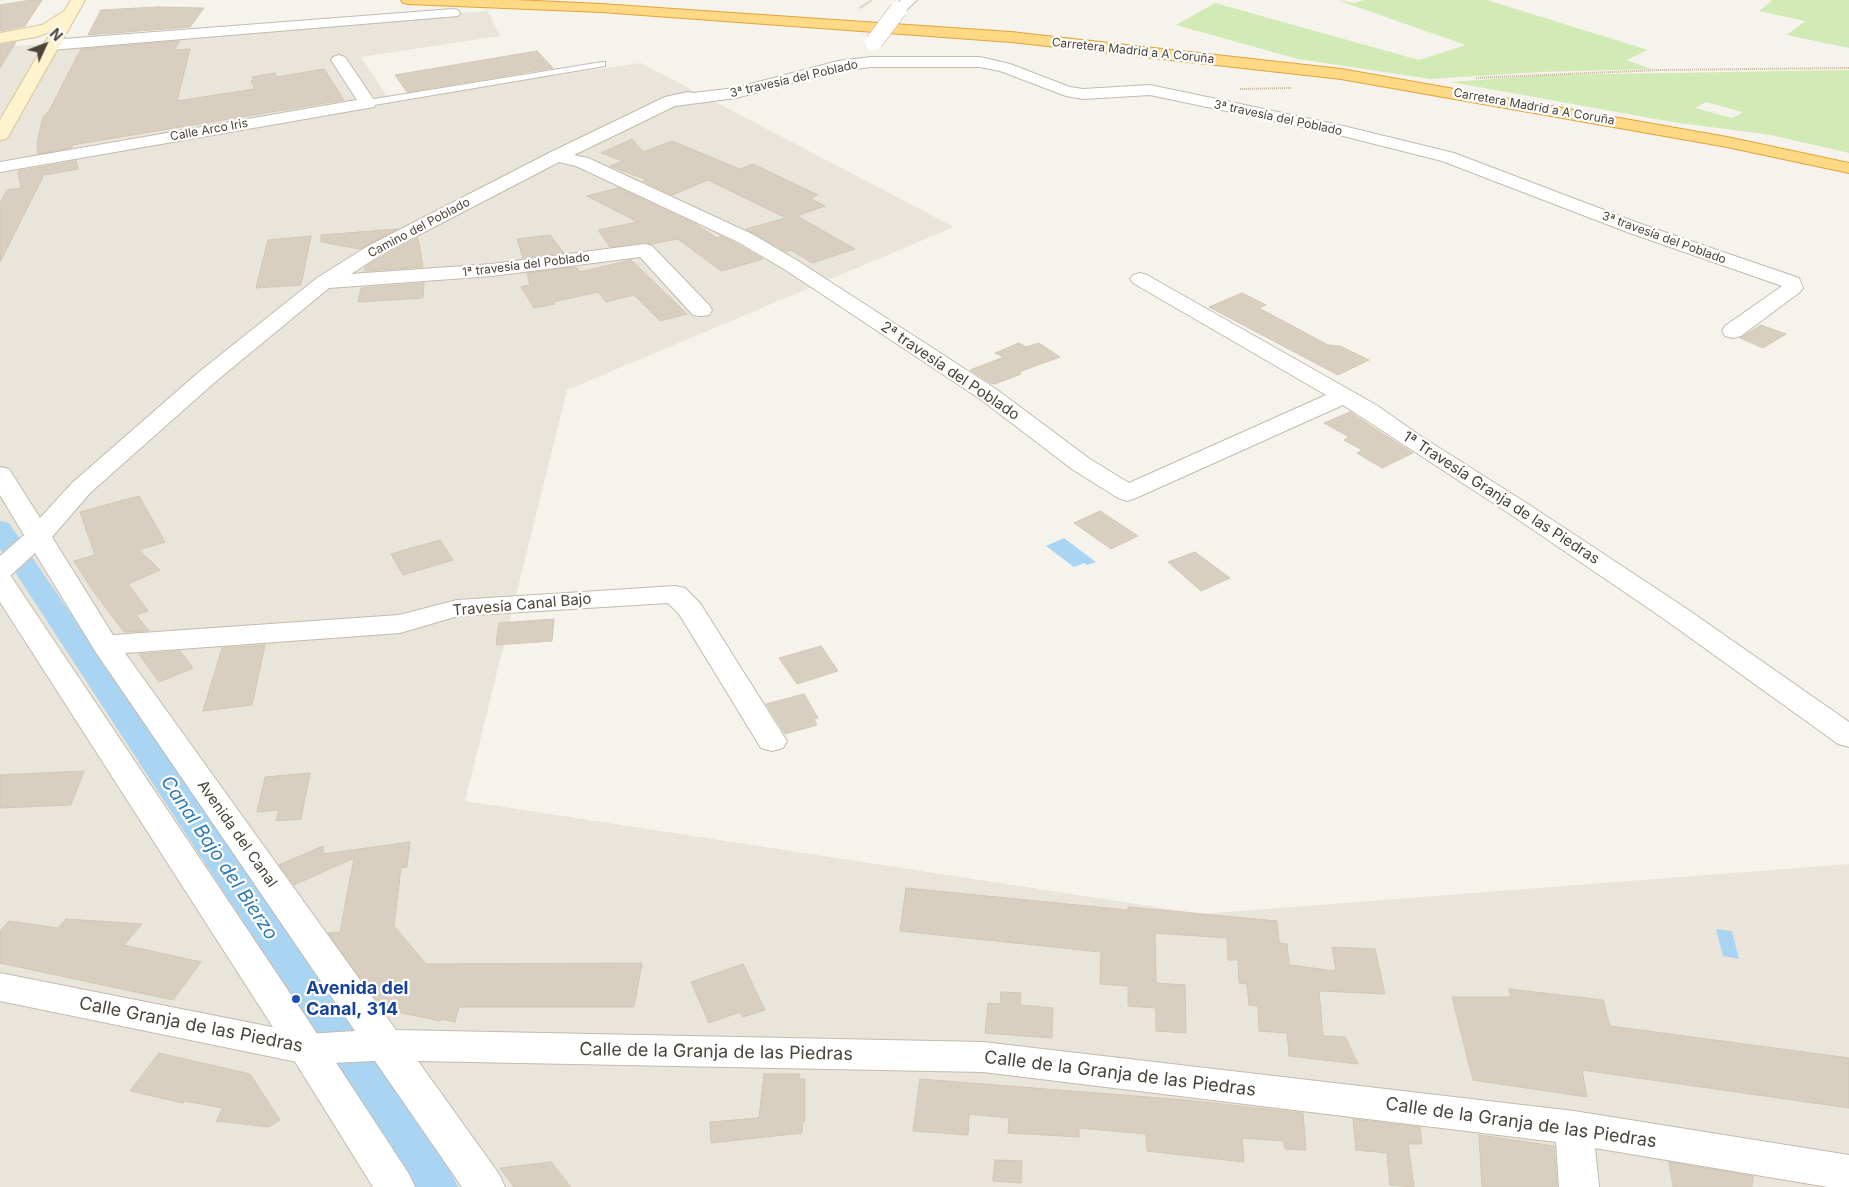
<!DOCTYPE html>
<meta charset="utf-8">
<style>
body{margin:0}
#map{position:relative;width:1849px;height:1187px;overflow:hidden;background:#f6f3ec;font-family:Inter,sans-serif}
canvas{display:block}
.north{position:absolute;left:20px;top:20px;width:50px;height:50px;-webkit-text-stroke:4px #fff;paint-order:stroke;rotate:47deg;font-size:14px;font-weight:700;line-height:20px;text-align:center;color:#4b4439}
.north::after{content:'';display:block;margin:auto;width:18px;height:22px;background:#4b4439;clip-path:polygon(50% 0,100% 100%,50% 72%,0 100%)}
</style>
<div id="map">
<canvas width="1849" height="1187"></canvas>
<div class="north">N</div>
</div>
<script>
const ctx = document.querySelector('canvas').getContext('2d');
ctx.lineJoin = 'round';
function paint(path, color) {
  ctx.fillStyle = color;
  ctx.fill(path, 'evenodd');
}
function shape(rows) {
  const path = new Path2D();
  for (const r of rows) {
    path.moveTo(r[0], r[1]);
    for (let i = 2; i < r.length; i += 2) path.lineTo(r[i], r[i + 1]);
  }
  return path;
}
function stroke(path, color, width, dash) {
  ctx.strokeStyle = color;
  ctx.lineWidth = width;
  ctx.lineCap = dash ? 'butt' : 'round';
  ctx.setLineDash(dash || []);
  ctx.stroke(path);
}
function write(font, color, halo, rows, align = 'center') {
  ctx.font = font + ' Inter,sans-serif';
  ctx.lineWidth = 4.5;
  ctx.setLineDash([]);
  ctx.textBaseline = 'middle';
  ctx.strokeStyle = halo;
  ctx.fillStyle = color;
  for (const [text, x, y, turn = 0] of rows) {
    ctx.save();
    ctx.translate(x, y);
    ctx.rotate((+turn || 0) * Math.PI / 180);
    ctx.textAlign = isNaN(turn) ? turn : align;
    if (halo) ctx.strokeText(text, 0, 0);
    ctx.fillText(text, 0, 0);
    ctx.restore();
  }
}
paint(shape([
 [488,11,500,36,361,57,389,99,641,63,954,227,567,390,465,801,1202,914,1849,864,1849,1187,0,1187,0,47]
]), '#eae5da');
paint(shape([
 [1337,0,1355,3,1364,0,1487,0,1648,50,1626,60,1652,69,1540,72,1430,79,1298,59,1176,25,1215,3,1419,60,1466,45],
 [1769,0,1849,0,1849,48,1787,35,1805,21,1759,11,1772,1],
 [1849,70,1849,153,1771,135,1672,122,1451,82,1549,75],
 [1706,102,1742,112,1742,113,1732,118,1695,108]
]), '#d2eab5');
paint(shape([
 [1064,538,1096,562,1087,565,1084,563,1074,567,1046,546],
 [1716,929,1732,931,1739,959,1723,956]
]), '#a9d4f2');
paint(shape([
 [0,521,9,523,13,529,452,1174,458,1187,416,1187,0,549,0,521]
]), '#a9d4f2');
const building = shape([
 [31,0,42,0,25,26,0,31,0,5,31,0],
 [158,7,204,8,190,27,88,35,101,10,158,7],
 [180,41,174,50,190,49,177,101,255,89,251,81,254,80,252,77,275,73,277,77,324,69,344,100,72,145,72,148,38,154,37,143,43,117,49,111,81,49,180,41],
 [16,42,0,68,0,45,16,42],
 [537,51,553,68,407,92,395,75,537,51],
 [632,139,643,152,672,141,740,169,753,164,818,195,810,198,825,206,797,216,855,249,812,263,791,250,786,252,746,229,786,218,708,180,672,195,643,181,647,180,610,166,623,161,601,153,632,139],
 [76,161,78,169,44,175,0,262,0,203,7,190,21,188,18,171,76,161],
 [618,188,695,224,717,238,721,236,737,244,763,259,721,271,678,239,651,244,645,242,610,247,598,230,638,222,587,196,618,188],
 [397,229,360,249,321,242,321,235,397,229],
 [550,235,564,253,523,258,517,239,550,235],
 [311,236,301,285,256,288,268,240,311,236],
 [418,238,423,267,364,271,365,267,383,256,418,238],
 [631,260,687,314,660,321,634,295,606,302,598,292,553,302,555,304,534,308,521,287,530,285,527,273,576,267,580,272,631,260],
 [424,283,423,298,358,302,361,288,424,283],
 [1242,293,1266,305,1259,308,1328,345,1340,346,1369,360,1338,375,1209,307,1242,293],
 [1761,325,1766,327,1786,334,1763,348,1740,338,1761,325],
 [1019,343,1026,347,1039,343,1060,357,1019,372,1021,374,995,384,990,383,970,370,1004,357,995,353,1019,343],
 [1350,412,1380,432,1413,453,1382,468,1357,453,1362,450,1344,440,1349,437,1324,423,1350,412],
 [139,496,165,542,139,550,160,570,128,584,148,611,136,615,149,631,124,632,91,588,74,561,95,555,80,512,139,496],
 [1100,511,1138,536,1111,549,1074,523,1100,511],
 [440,540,453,560,403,575,391,554,440,540],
 [1195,552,1230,578,1201,591,1168,562,1195,552],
 [554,619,552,641,496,645,499,623,554,619],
 [265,645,252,705,203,711,222,648,265,645],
 [821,646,838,671,797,684,779,658,821,646],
 [180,651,193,668,159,682,139,654,180,651],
 [804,694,818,718,814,719,817,725,785,734,766,704,804,694],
 [84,771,71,805,0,808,0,775,84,771],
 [310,773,301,819,276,821,279,810,257,812,265,777,310,773],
 [410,842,407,867,401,868,394,926,426,964,642,963,634,1007,459,1007,455,1022,441,1019,440,1021,383,1009,328,933,340,932,354,858,294,885,279,865,323,846,323,854,410,842],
 [906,888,1128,910,1128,907,1277,921,1279,943,1287,944,1289,965,1336,971,1332,947,1375,949,1385,994,1319,991,1323,1036,1345,1037,1358,1064,1289,1056,1287,1033,1259,1031,1258,1006,1249,1005,1247,984,1239,983,1238,960,1228,960,1227,938,1155,933,1156,983,1185,985,1186,1033,1156,1031,1156,1008,1128,1006,1128,986,1100,984,1101,952,900,931,906,888],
 [66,919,142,924,124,945,201,962,173,1000,0,963,0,931,9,921,58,928,66,919],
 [743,964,765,1010,743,1017,740,1012,709,1023,691,982,743,964],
 [1509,989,1603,1000,1610,1026,1849,1058,1849,1108,1582,1070,1587,1097,1473,1080,1452,997,1511,997,1509,989],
 [1001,992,1021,993,1020,1005,1053,1008,1052,1038,985,1033,988,1003,1000,1004,1001,992],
 [159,1053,250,1074,280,1120,269,1127,216,1121,223,1108,185,1101,183,1103,130,1091,159,1053],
 [764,1074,800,1074,798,1079,805,1079,805,1121,803,1121,802,1133,711,1143,710,1122,759,1118,764,1074],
 [920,1079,1186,1100,1303,1113,1306,1150,1285,1149,1284,1141,1242,1138,1244,1162,1147,1151,1146,1134,1079,1128,1079,1137,1008,1133,1009,1118,969,1114,968,1135,913,1131,920,1079],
 [1353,1119,1420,1127,1422,1144,1408,1144,1414,1187,1390,1185,1387,1153,1356,1150,1353,1119],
 [1479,1135,1554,1146,1557,1187,1482,1187,1479,1135],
 [995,1160,1022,1161,1021,1183,993,1181,995,1160],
 [551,1162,571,1187,514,1187,500,1168,551,1162],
 [1669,1162,1753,1176,1752,1187,1673,1187,1669,1162]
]);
paint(building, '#d8cfc1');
stroke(building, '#d3c7b4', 1);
const service = shape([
 [602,62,605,62,605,66,368,106,364,103,368,100,602,62]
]);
const minor = shape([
 [901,0,917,0,903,13,893,13,891,10,901,0],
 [453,9,458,10,460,13,458,16,51,50,45,48,43,45,45,42,51,40,453,9],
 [339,55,345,57,376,103,374,107,0,172,0,162,357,100,331,60,333,57,339,55],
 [871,57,980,57,1010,64,1070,87,1083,89,1150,85,1335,124,1454,153,1641,224,1799,278,1803,288,1800,292,1741,336,1733,338,1725,336,1722,331,1725,326,1782,286,1627,232,1442,161,1335,134,1150,95,1083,99,1066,96,1000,71,980,67,871,67,839,71,736,98,675,106,574,155,588,158,752,234,798,261,996,389,1090,459,1129,483,1326,395,1133,283,1130,279,1133,275,1140,273,1147,275,1378,406,1419,435,1528,504,1687,609,1849,722,1849,747,1838,744,1667,621,1510,514,1343,405,1136,498,1127,501,1118,498,1072,469,980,399,784,269,738,242,576,166,559,162,382,254,351,274,492,264,645,244,652,246,709,305,712,310,709,315,701,316,693,315,640,257,492,276,329,288,215,382,90,493,52,537,113,635,399,615,457,600,675,586,685,588,700,603,787,741,783,748,772,751,761,748,679,614,668,603,458,616,400,633,125,653,396,1030,983,1042,1574,1111,1849,1155,1849,1187,1828,1187,1595,1148,1599,1187,1559,1187,1556,1142,983,1072,418,1061,499,1174,505,1187,462,1187,375,1061,307,1064,0,1001,0,973,307,1034,355,1031,95,651,35,553,10,576,0,578,0,556,24,535,0,495,0,467,9,469,40,518,72,483,199,372,317,278,368,246,551,152,665,97,688,92,693,93,735,88,838,61,871,57]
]);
const tertiary = shape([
 [0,573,10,575,14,581,320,1038,409,1174,415,1187,373,1187,294,1060,0,602,0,573]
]);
const secondary = shape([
 [71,0,85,0,9,135,6,139,0,140,0,120,52,31,36,37,0,43,0,33,42,25,64,11,71,0]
]);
const trunk = shape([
 [401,0,515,0,601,4,1011,32,1341,69,1727,137,1849,163,1849,173,1727,147,1341,79,1011,42,601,12,408,4,403,3,401,0]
]);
stroke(service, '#c2bbae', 2);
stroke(minor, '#c2bbae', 2);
stroke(tertiary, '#c2bbae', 2);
stroke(secondary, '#d6c79b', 2);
stroke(trunk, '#e0a43c', 2);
stroke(shape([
 [860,8,872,0],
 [1476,78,1658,70,1849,68],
 [1240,89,1291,88]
]), '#c4b79f', 2, [1, 1]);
paint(service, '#fff');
paint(minor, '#fff');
paint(tertiary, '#fff');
paint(secondary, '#fff3cd');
paint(trunk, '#ffd985');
const minorBridge = shape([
 [874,42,898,10]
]);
stroke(minorBridge, '#c2bbae', 18, []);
stroke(minorBridge, '#fff', 17);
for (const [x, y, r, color] of [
 [296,999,5,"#1a4fb4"]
]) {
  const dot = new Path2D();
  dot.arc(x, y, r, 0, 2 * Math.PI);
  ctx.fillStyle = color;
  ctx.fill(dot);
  stroke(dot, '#fff', 2);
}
write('12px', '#4b4439', '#fff', [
 ["Carretera Madrid a A Coruña",1133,51,6],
 ["3ª travesía del Poblado",794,79,-13],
 ["Carretera Madrid a A Coruña",1534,107,10],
 ["3ª travesía del Poblado",1278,118,12],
 ["Calle Arco Iris",209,130,-10],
 ["Camino del Poblado",419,228,-28],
 ["3ª travesía del Poblado",1664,238,20],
 ["1ª travesía del Poblado",526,265,-7]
]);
write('15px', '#4b4439', '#fff', [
 ["2ª travesía del Poblado",950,371,34],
 ["1ª Travesía Granja de las Piedras",1501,498,33],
 ["Travesía Canal Bajo",522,605,-5],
 ["Avenida del Canal",237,834,55]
]);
write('bold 18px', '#164399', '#fff', [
 ["Avenida del",306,989],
 ["Canal, 314",306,1010]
], 'left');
write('18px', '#4b4439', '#fff', [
 ["Calle Granja de las Piedras",191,1025,11],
 ["Calle de la Granja de las Piedras",716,1052,1],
 ["Calle de la Granja de las Piedras",1120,1074,7],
 ["Calle de la Granja de las Piedras",1521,1123,8]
]);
write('italic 19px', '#2e7ab2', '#fff', [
 ["Canal Bajo del Bierzo",219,858,56]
]);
</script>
